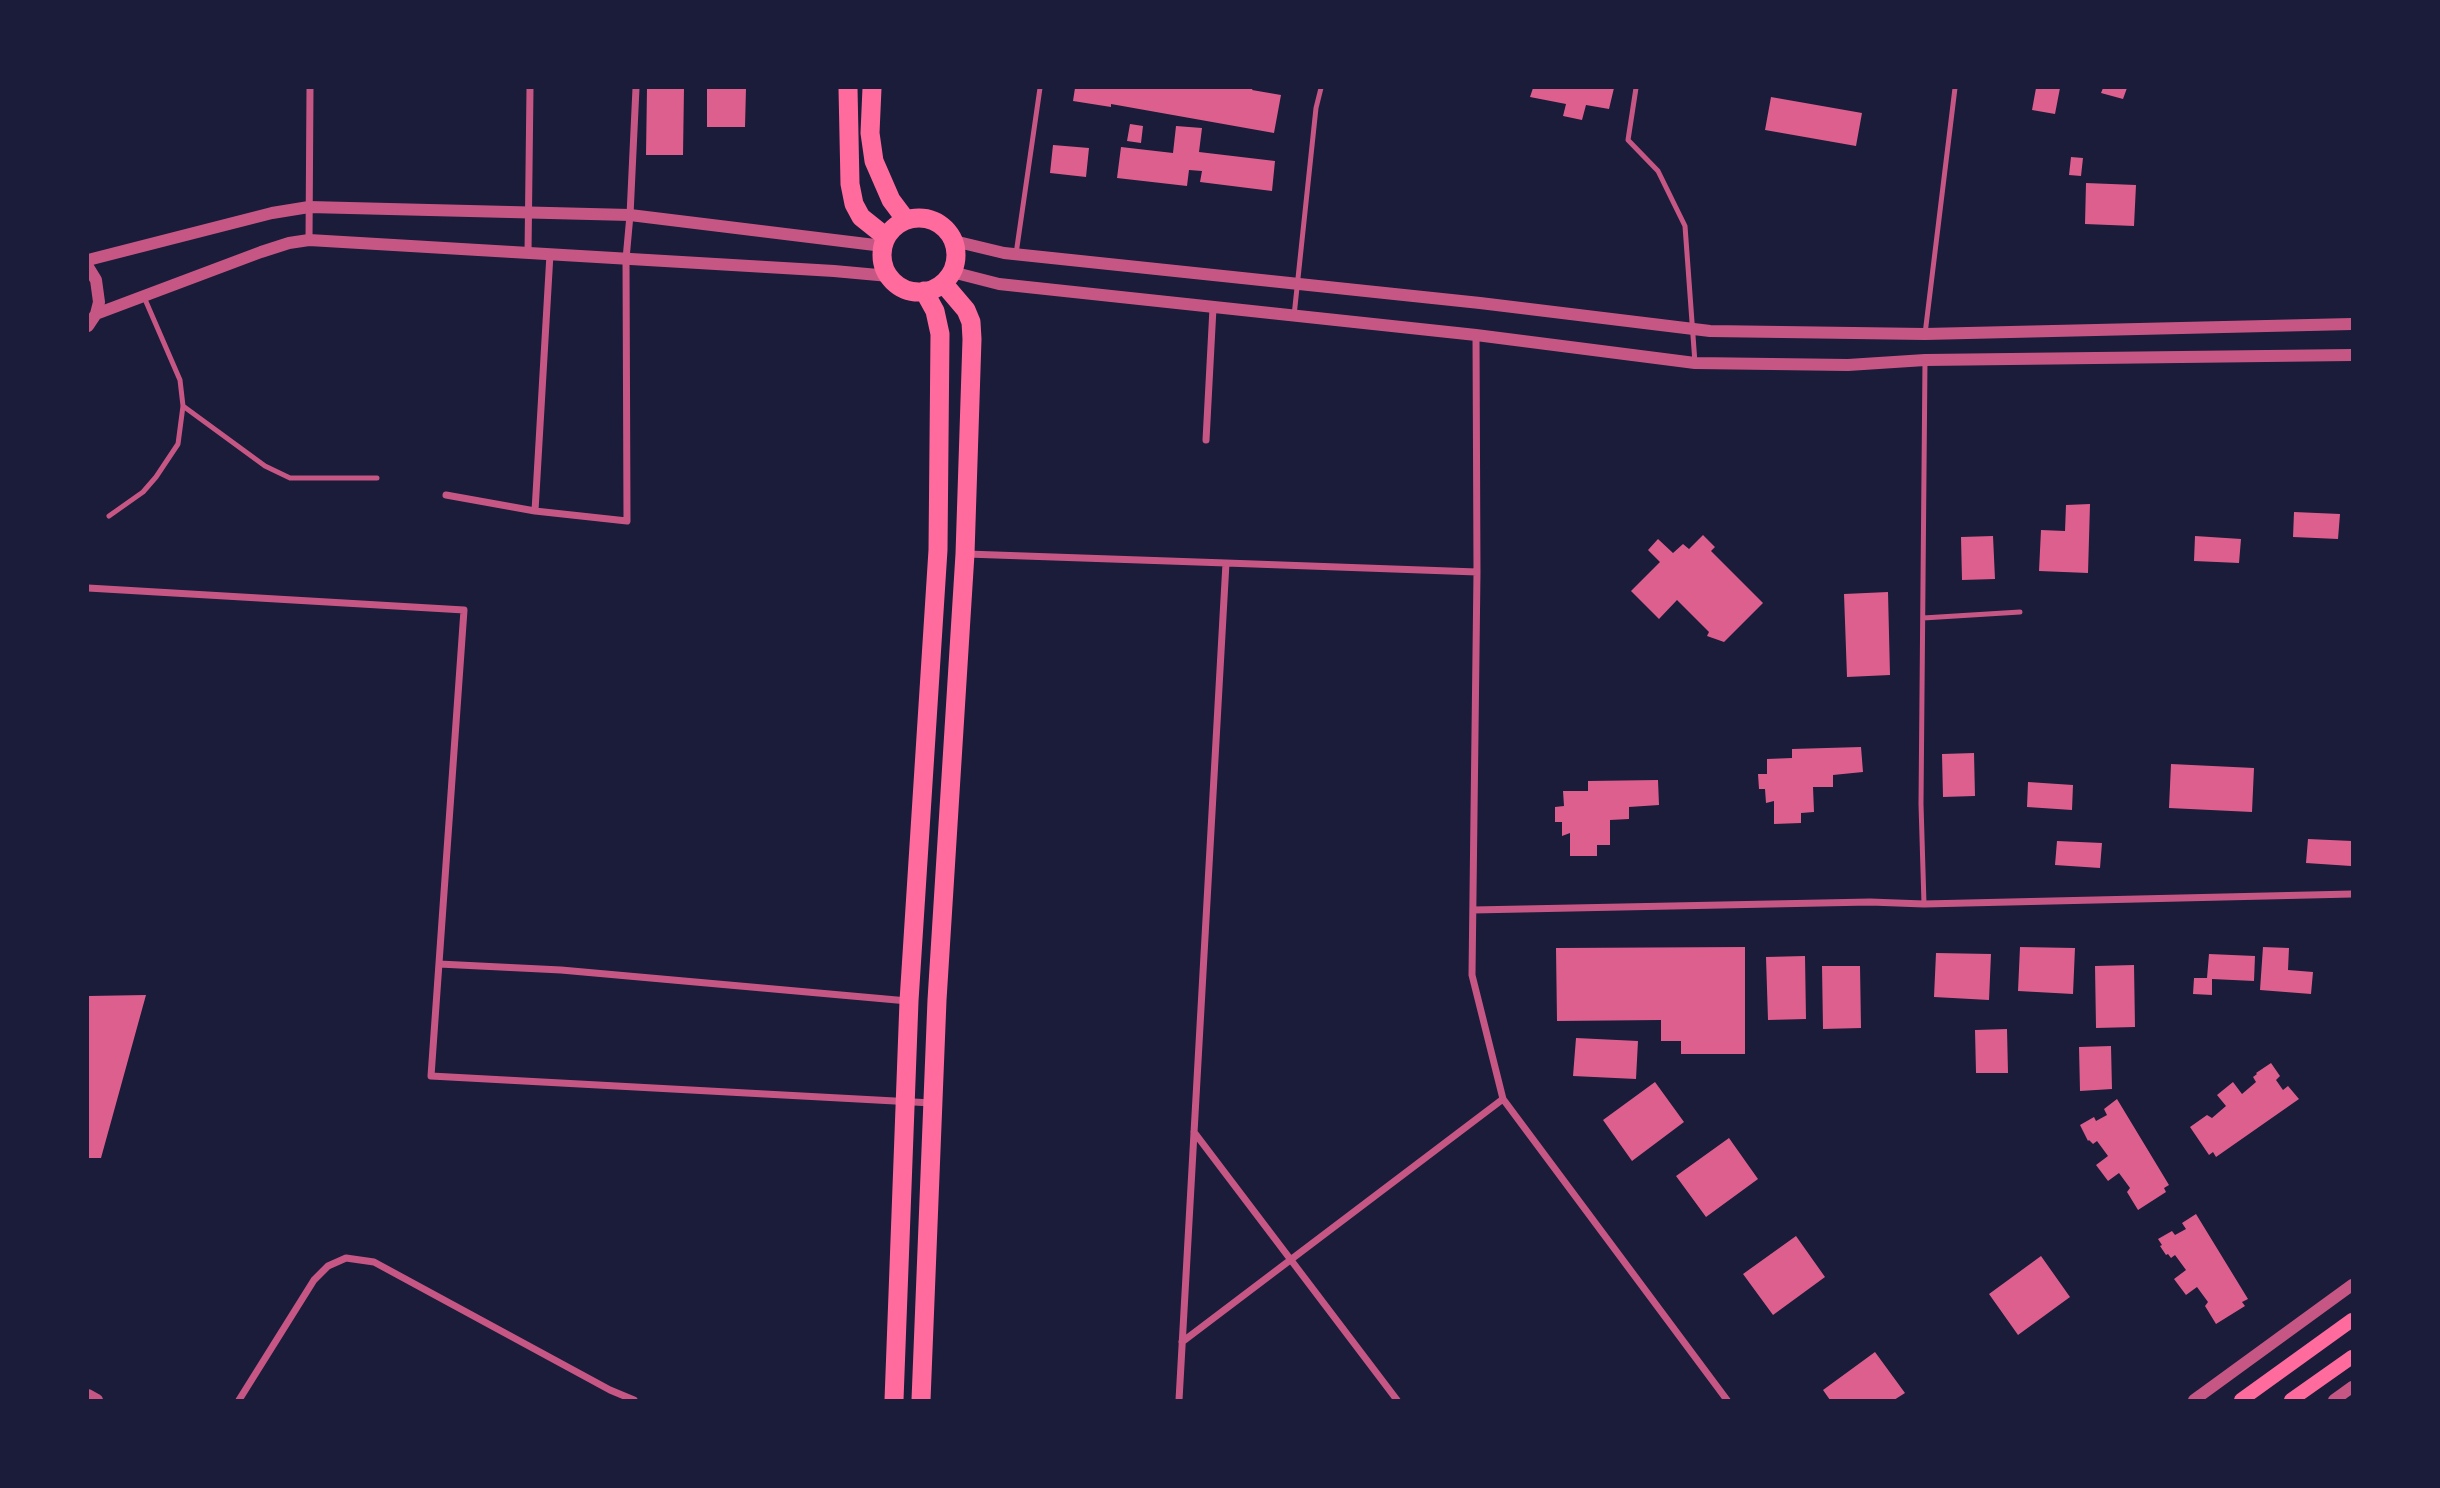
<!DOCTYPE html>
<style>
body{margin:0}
#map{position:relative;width:2440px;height:1488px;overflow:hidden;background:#1b1b3a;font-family:"Work Sans",sans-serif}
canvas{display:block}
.frame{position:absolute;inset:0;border:89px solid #1b1b3a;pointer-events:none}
</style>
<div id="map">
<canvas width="2440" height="1488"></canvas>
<div class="frame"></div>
</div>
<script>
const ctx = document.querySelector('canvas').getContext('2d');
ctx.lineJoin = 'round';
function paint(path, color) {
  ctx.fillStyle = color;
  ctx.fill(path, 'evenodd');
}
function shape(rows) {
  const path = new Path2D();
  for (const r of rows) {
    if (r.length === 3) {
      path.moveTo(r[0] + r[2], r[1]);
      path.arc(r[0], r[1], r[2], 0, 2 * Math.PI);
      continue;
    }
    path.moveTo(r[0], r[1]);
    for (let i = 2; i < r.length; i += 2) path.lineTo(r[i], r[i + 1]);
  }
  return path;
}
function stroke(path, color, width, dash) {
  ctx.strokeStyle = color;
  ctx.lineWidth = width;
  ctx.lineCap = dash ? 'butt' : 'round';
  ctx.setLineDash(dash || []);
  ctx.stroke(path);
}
paint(shape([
 [647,88,684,88,683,155,646,155],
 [707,88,746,88,745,127,707,127],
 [1075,88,1253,88,1252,90,1281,95,1274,133,1111,104,1111,107,1073,101],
 [1533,88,1614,88,1609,109,1586,105,1582,120,1563,116,1566,104,1530,97],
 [2036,88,2060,88,2055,114,2032,110],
 [2103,88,2127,88,2123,99,2101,93],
 [1771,97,1862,113,1856,146,1765,130],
 [1130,124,1143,126,1141,143,1127,141],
 [1176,126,1202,128,1199,152,1275,161,1272,191,1200,182,1202,171,1189,170,1187,186,1117,178,1121,147,1173,153],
 [1053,145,1089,148,1086,177,1050,173],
 [2071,157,2083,158,2081,176,2069,175],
 [2086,183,2136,185,2134,226,2085,224],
 [2090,504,2088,573,2039,571,2041,530,2065,531,2066,505],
 [2294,512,2340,514,2338,539,2293,537],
 [1703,535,1715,547,1711,551,1763,603,1724,642,1707,636,1709,632,1677,600,1659,619,1631,591,1660,562,1648,550,1658,539,1673,553,1683,544,1689,549],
 [1993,536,1995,579,1962,580,1961,537],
 [2195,536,2241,539,2239,563,2194,561],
 [1888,592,1890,675,1847,677,1844,594],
 [1861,747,1863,772,1833,775,1833,787,1813,787,1814,812,1801,813,1801,823,1774,824,1774,801,1766,803,1765,789,1759,789,1758,774,1767,774,1767,759,1792,758,1792,749],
 [1974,753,1975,796,1943,797,1942,754],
 [2171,764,2254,768,2252,812,2169,808],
 [1658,780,1659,805,1629,807,1629,819,1610,820,1610,845,1597,845,1597,856,1570,856,1570,833,1562,836,1562,822,1555,822,1555,807,1564,806,1563,791,1588,791,1588,781],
 [2028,782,2073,785,2072,810,2027,807],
 [2308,839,2352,841,2351,866,2306,863],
 [2057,841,2102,843,2100,868,2055,865],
 [1745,947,1745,1054,1681,1054,1681,1041,1661,1041,1661,1020,1557,1021,1556,948],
 [2020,947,2075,948,2073,994,2018,991],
 [2263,947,2289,948,2288,970,2313,972,2311,994,2260,990],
 [1936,953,1991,954,1989,1000,1934,997],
 [2209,954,2255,956,2254,981,2212,979,2212,995,2193,994,2194,978,2207,978],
 [1805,956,1806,1019,1768,1020,1766,957],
 [2134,965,2135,1027,2096,1028,2095,966],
 [1822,966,1860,966,1861,1028,1823,1029],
 [146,995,101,1158,88,1158,88,996],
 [2007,1029,2008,1073,1976,1073,1975,1030],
 [1576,1038,1638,1041,1636,1079,1573,1076],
 [2111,1046,2112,1089,2080,1091,2079,1047],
 [2271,1063,2280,1076,2276,1080,2283,1090,2288,1086,2299,1099,2216,1157,2213,1152,2209,1155,2190,1127,2207,1115,2212,1118,2226,1106,2217,1095,2233,1082,2242,1094,2256,1082,2253,1077,2257,1074,2256,1073],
 [1655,1082,1684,1122,1632,1161,1603,1120],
 [2117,1099,2169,1185,2164,1188,2166,1192,2138,1210,2127,1192,2130,1188,2119,1173,2108,1181,2096,1165,2108,1156,2097,1141,2093,1144,2089,1140,2088,1141,2080,1125,2094,1117,2096,1121,2107,1115,2104,1109],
 [1729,1138,1758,1179,1706,1217,1676,1176],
 [2196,1214,2248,1299,2242,1302,2245,1306,2216,1324,2205,1306,2208,1302,2197,1287,2186,1295,2174,1279,2186,1270,2175,1255,2171,1258,2168,1254,2166,1255,2160,1246,2162,1245,2158,1239,2172,1231,2175,1235,2186,1229,2182,1223],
 [1796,1236,1825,1277,1773,1315,1743,1274],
 [2041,1256,2070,1297,2018,1335,1989,1294],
 [1875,1352,1905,1393,1894,1400,1830,1400,1823,1390]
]), '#dd5f8e');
stroke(shape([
 [1636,88,1628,140,1658,171,1685,226,1695,363],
 [1016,254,1040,88],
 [1294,316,1316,108,1321,88],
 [1925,334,1955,88],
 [183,406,265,466,290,478,377,478],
 [109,516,143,492,156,477,178,444,183,406,180,380,144,297],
 [1923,618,2020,612],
 [1924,904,1921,804,1925,361]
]), '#c65784', 5);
stroke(shape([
 [309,240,310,88],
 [528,253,530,88],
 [1206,440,1213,308],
 [446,495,535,511,627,521,626,259,630,215,636,88],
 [535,511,550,254],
 [967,554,1226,563,1179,1400],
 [1226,563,1477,572],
 [88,588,464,610,431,1076,932,1103],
 [1473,910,1870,902,1924,904,2352,894],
 [439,964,561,970,908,1001],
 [1503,1099,1727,1400],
 [1194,1132,1397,1400],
 [1182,1342,1503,1099,1472,975,1477,572,1476,335],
 [239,1400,314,1280,328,1266,346,1258,374,1262,610,1390,634,1400]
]), '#c65784', 7);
stroke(shape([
 [954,241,1004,253,1480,303,1710,331,1925,334,2352,324],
 [88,260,272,213,309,207,630,215,883,246],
 [88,267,96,280,99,302,96,314,88,326],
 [952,272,999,284,1476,335,1695,363,1848,365,1925,360,2352,355],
 [96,314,261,252,289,243,309,240,834,271,889,276],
 [88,1395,97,1400],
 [2194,1400,2352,1285],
 [2334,1400,2352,1387]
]), '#c65784', 12);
stroke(shape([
 [2241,1400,2352,1320],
 [2291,1400,2352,1357]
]), '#ff6b9d', 14);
stroke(shape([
 [848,88,850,184,854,204,861,217,886,237],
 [872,88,870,133,874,161,891,200,906,220],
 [919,255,37],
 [894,1400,909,1001,938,550,940,334,935,311,924,291],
 [921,1400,937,1000,965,554,972,339,971,322,966,310,943,283]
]), '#ff6b9d', 19);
</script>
